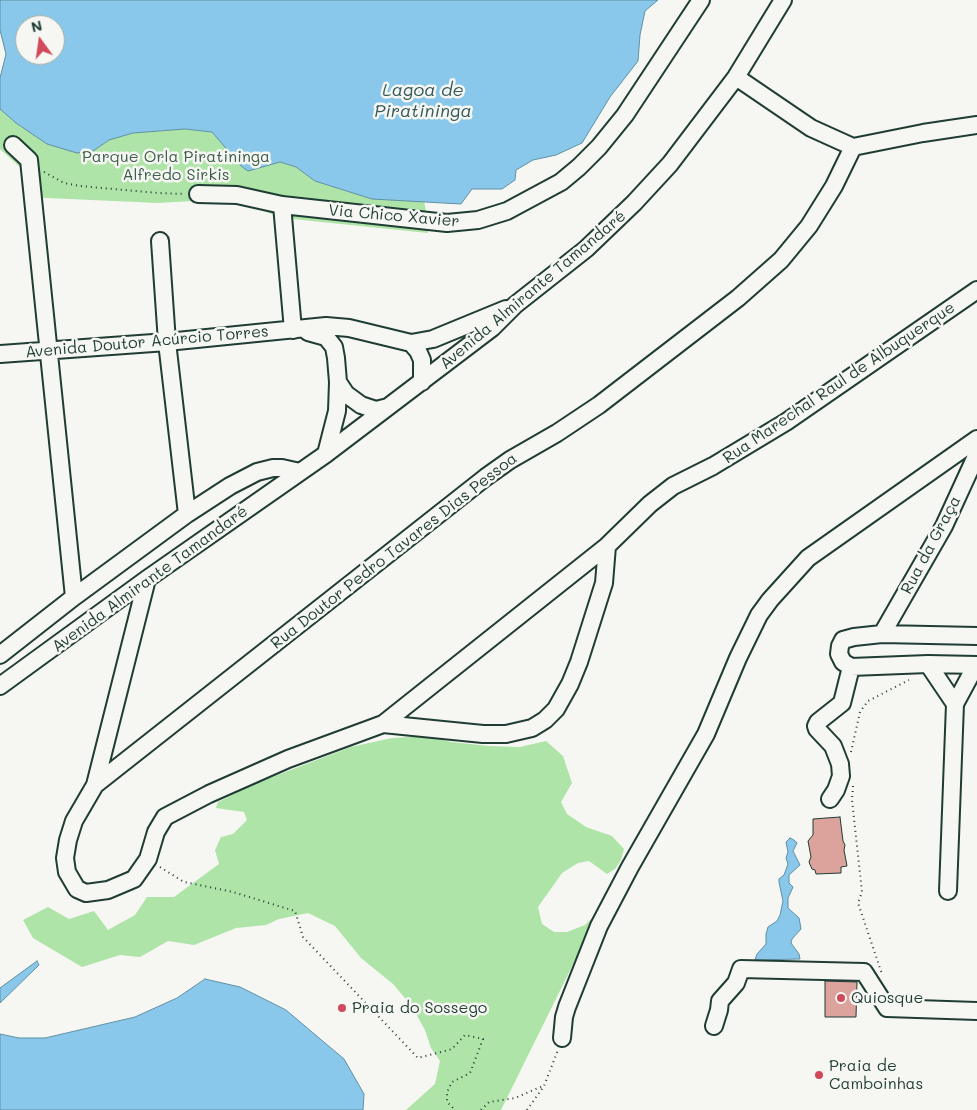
<!DOCTYPE html>
<meta charset="utf-8">
<style>
body{margin:0}
#map{position:relative;width:977px;height:1110px;overflow:hidden;background:#f6f6f2;font-family:Mali,sans-serif}
canvas{display:block}
.north{position:absolute;left:15px;top:15px;width:50px;height:50px;box-sizing:border-box;background:#f6f6f2;border:1px solid #a0aca6;border-radius:50%;rotate:346deg;font-size:14px;font-weight:700;line-height:20px;text-align:center;color:#1f3d34}
.north::after{content:'';display:block;margin:auto;width:18px;height:22px;background:#d1495b;clip-path:polygon(50% 0,100% 100%,50% 72%,0 100%)}
</style>
<div id="map">
<canvas width="977" height="1110"></canvas>
<div class="north">N</div>
</div>
<script>
const ctx = document.querySelector('canvas').getContext('2d');
ctx.lineJoin = 'round';
function paint(path, color) {
  ctx.fillStyle = color;
  ctx.fill(path, 'evenodd');
}
function shape(rows) {
  const path = new Path2D();
  for (const r of rows) {
    path.moveTo(r[0], r[1]);
    for (let i = 2; i < r.length; i += 2) path.lineTo(r[i], r[i + 1]);
  }
  return path;
}
function stroke(path, color, width, dash) {
  ctx.strokeStyle = color;
  ctx.lineWidth = width;
  ctx.lineCap = dash ? 'butt' : 'round';
  ctx.setLineDash(dash || []);
  ctx.stroke(path);
}
function write(font, color, halo, rows, align = 'center') {
  ctx.font = font + ' Mali,sans-serif';
  ctx.lineWidth = 5;
  ctx.setLineDash([]);
  ctx.textBaseline = 'middle';
  ctx.strokeStyle = halo;
  ctx.fillStyle = color;
  for (const [text, x, y, turn = 0] of rows) {
    ctx.save();
    ctx.translate(x, y);
    ctx.rotate((+turn || 0) * Math.PI / 180);
    ctx.textAlign = isNaN(turn) ? turn : align;
    if (halo) ctx.strokeText(text, 0, 0);
    ctx.fillText(text, 0, 0);
    ctx.restore();
  }
}
paint(shape([
 [0,109,16,123,47,144,93,151,109,140,133,133,185,129,212,132,241,166,248,170,280,162,296,167,315,181,372,199,424,201,428,222,428,233,283,218,241,203,210,200,158,203,25,197,22,169,0,149],
 [426,736,451,742,489,746,520,747,546,741,563,756,572,783,561,802,567,814,586,827,612,836,624,849,621,860,615,869,607,874,589,861,578,863,562,873,538,907,542,924,554,932,567,932,585,925,591,919,589,932,501,1110,406,1110,435,1084,440,1061,431,1048,425,1030,411,1005,393,984,361,958,335,926,308,913,279,919,266,925,236,928,194,945,168,941,140,957,120,955,82,967,33,938,23,920,48,907,69,919,94,911,108,930,135,915,147,897,174,897,219,864,215,850,221,837,233,834,247,820,244,812,216,808,218,802,254,784,351,747,392,738]
]), '#aee4a7');
const water = shape([
 [0,0,658,0,645,11,640,35,638,61,610,97,582,143,556,155,533,160,516,170,515,180,502,189,472,189,461,204,372,199,315,181,296,167,280,162,248,171,241,166,212,132,185,129,133,133,109,140,93,151,77,153,47,144,16,123,0,109,0,78,6,54,0,30,0,0],
 [25,25,55,25,55,55,25,55,25,25],
 [790,838,794,840,797,843,793,851,800,865,789,875,789,883,793,887,788,898,788,908,799,918,800,923,801,929,792,939,791,943,799,954,800,959,755,960,757,954,766,944,766,934,768,927,777,921,780,915,783,901,779,882,779,879,784,875,788,864,786,858,788,852,786,842,790,838],
 [37,961,39,965,0,1003,0,988,37,961],
 [205,979,240,987,286,1010,344,1059,364,1094,363,1110,0,1110,0,1034,19,1038,45,1038,135,1017,177,998,205,979]
]);
paint(water, '#8ac8eb');
stroke(water, '#5f90a2', 1);
const building = shape([
 [840,817,843,841,845,845,844,850,847,866,841,867,841,873,816,874,815,870,812,869,809,862,811,857,808,841,813,835,813,819,840,817],
 [825,981,857,982,856,1017,825,1017,825,981]
]);
paint(building, '#dca29c');
stroke(building, '#1f3d34', 1);
const minor = shape([
 [736,77,811,128,853,147,923,133,977,125],
 [13,145,29,160,74,597],
 [198,194,237,195,282,205,447,223,478,220,507,211,561,182,579,167,599,147,625,115,701,0],
 [282,205,293,330],
 [160,241,167,342,187,514],
 [308,332,326,337,334,347,336,358,338,382,337,411,326,454],
 [411,343,418,351,422,360,422,382],
 [0,354,167,342,326,326,349,328,411,343,433,339,506,309],
 [338,382,346,394,361,405,376,410,388,407],
 [147,579,95,785,74,821,68,840,65,858,67,872,77,889,86,893,108,890,134,879,148,859,156,832,165,817,209,794,288,759,383,724,607,546,650,504,673,486,713,466,786,422,977,290],
 [882,634,944,526,977,454],
 [977,636,882,634,854,637,843,640,840,646,839,654,843,662,851,667,928,664,977,665],
 [0,655,74,597,187,514,230,486,257,472,273,468,282,468,300,472],
 [928,664,955,704],
 [0,686,147,579,326,454,492,328,515,305,586,249,634,203,670,164,736,77,783,0],
 [383,724,483,734,506,734,532,728,545,720,556,709,570,684,579,662,604,583,607,546],
 [95,785,486,477,510,460,557,433,599,405,738,298,781,260,809,226,834,186,853,147],
 [830,799,836,790,841,776,840,764,833,746,817,729,816,726,818,722,842,703,851,667],
 [948,891,955,704,976,665],
 [714,1026,719,1010,720,1001,736,983,741,969,864,972,887,1008,977,1011],
 [562,1038,564,1017,567,1007,599,926,630,867,706,734,738,658,759,615,770,600,808,558,977,439]
]);
stroke(minor, '#1f3d34', 20);
stroke(shape([
 [44,172,64,183,80,186,158,193,185,194],
 [851,752,860,712,868,701,909,680],
 [853,786,852,800,862,892,858,903,882,974],
 [160,867,184,882,233,892,295,911,303,937,418,1058,452,1049,465,1035,483,1039,470,1073,452,1082,447,1092,447,1102,455,1110],
 [481,1110,489,1102,515,1098,543,1086],
 [527,1110,544,1086,558,1050]
]), '#1f3d34', 2, [1, 4]);
stroke(minor, '#f6f6f2', 16);
for (const [x, y, r, color] of [
 [841,998,5,"#d1495b"],
 [342,1008,5,"#d1495b"],
 [819,1075,5,"#d1495b"]
]) {
  const dot = new Path2D();
  dot.arc(x, y, r, 0, 2 * Math.PI);
  ctx.fillStyle = color;
  ctx.fill(dot);
  stroke(dot, '#f6f6f2', 2);
}
write('16px', '#3c5e4b', '#f6f6f2', [
 ["Parque Orla Piratininga",176,157],
 ["Alfredo Sirkis",176,175]
]);
write('16px', '#1f3d34', '#f6f6f2', [
 ["Via Chico Xavier",394,216,5],
 ["Avenida Almirante Tamandaré",533,290,-40],
 ["Avenida Doutor Acúrcio Torres",147,342,-5],
 ["Rua Marechal Raul de Albuquerque",839,383,-34],
 ["Rua da Graça",931,545,-62],
 ["Rua Doutor Pedro Tavares Dias Pessoa",394,551,-38],
 ["Avenida Almirante Tamandaré",150,579,-36]
]);
write('16px', '#1f3d34', '#f6f6f2', [
 ["Quiosque",851,998],
 ["Praia do Sossego",352,1008],
 ["Praia de",829,1066],
 ["Camboinhas",829,1084]
], 'left');
write('italic 18px', '#345959', '#f6f6f2', [
 ["Lagoa de",423,90],
 ["Piratininga",423,111]
]);
</script>
